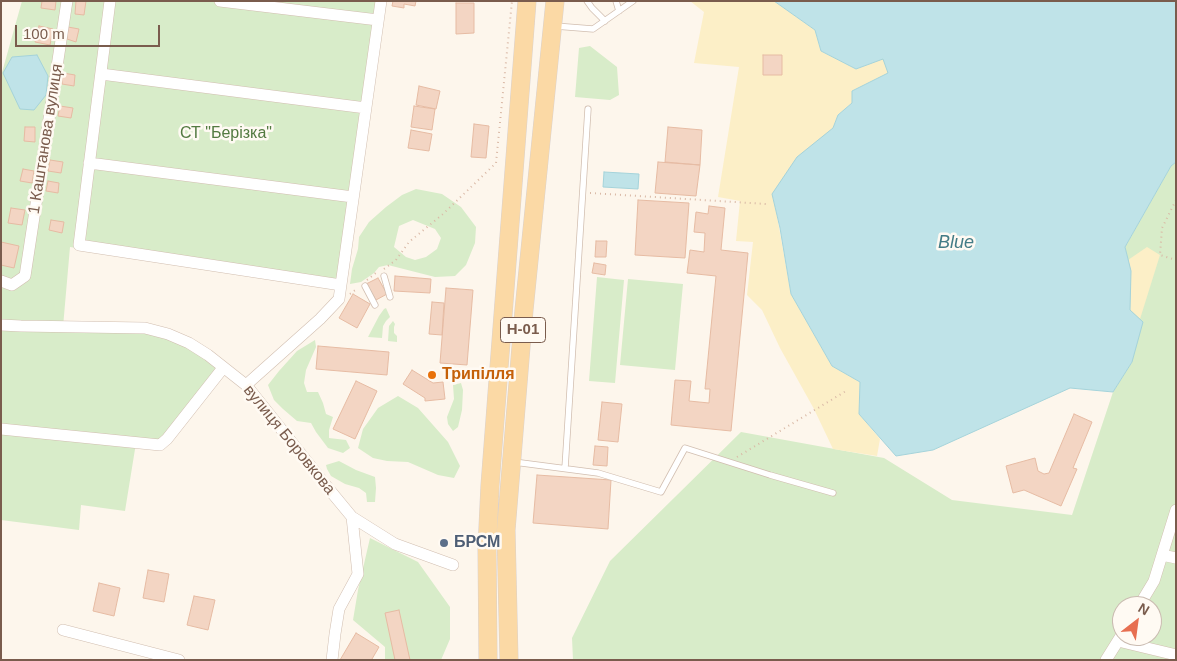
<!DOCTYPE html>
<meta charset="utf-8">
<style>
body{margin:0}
#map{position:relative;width:1177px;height:661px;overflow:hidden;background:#fdf6ec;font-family:Helvetica,sans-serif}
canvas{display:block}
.frame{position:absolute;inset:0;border:2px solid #7a5c4d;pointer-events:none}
.north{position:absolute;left:1112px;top:596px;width:50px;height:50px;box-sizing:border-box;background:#fffaf3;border:1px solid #cabbb1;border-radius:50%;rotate:30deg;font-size:14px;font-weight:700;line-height:20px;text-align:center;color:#7a5c4d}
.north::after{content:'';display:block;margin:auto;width:18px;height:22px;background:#e76f51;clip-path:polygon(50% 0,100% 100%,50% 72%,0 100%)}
.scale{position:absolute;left:15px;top:25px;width:145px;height:22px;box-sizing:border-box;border:2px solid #7a5c4d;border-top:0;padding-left:6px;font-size:15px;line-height:18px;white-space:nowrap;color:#7a5c4d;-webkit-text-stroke:4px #fffaf3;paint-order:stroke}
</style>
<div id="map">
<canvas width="1177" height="661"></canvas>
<div class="frame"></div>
<div class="north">N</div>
<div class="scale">100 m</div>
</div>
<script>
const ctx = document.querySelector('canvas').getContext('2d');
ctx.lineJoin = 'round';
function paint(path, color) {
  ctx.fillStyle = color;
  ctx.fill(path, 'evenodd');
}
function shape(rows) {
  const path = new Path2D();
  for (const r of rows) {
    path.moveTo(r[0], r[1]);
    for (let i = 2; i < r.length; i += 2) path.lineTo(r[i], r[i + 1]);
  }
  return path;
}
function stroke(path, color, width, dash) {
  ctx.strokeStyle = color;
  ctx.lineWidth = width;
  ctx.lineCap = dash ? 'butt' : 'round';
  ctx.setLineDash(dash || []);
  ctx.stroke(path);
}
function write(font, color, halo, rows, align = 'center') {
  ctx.font = font + ' Helvetica,sans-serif';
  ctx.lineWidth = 5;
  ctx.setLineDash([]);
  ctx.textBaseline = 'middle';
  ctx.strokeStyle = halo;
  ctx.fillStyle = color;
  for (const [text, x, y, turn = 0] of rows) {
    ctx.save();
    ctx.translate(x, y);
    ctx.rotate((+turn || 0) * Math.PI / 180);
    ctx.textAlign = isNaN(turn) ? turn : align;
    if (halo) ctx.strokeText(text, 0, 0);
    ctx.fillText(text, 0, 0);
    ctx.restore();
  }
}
paint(shape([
 [22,1,381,1,341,285,70,247,63,327,168,334,223,368,167,439,136,443,125,511,81,505,79,530,1,520,1,76],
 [590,46,617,67,619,95,610,100,575,97,579,48],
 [1176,162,1176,660,573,660,572,638,610,561,741,432,884,458,952,500,1072,515,1113,392,1132,362,1128,260,1125,247,1171,166],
 [1122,606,1152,606,1152,636,1122,636],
 [416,189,442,194,461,207,476,227,475,243,466,265,455,276,435,277,388,265,379,267,374,273,361,282,350,284,352,269,358,249,359,237,369,222,386,207,402,195],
 [413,220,435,229,441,238,437,249,426,257,415,260,406,257,394,247,399,226],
 [597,277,624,280,615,383,589,381],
 [628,279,683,284,675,370,620,365],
 [386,308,390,317,386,321,383,326,382,338,368,337,379,316,384,309],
 [393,321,395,324,394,327,394,333,397,336,397,342,388,341,389,326],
 [315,340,316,347,306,370,304,383,307,392,318,392,323,403,326,414,333,417,329,430,329,438,346,440,350,448,343,453,328,448,316,432,311,423,297,421,283,409,274,400,268,385,279,371,297,351],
 [461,383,463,390,462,410,458,427,453,431,448,424,447,417,454,399,453,385],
 [398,396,418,408,448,442,460,466,454,478,438,475,408,462,387,461,373,458,358,448,363,429,378,408],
 [339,461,356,470,375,477,376,488,375,502,367,502,366,493,359,488,345,484,331,476,327,469,326,465],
 [370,538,418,562,450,607,450,639,441,660,385,660,385,647,353,620,358,590]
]), '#d8ecc9');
paint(shape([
 [690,1,774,1,815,30,821,51,833,57,856,69,883,58,889,73,852,91,852,103,838,115,833,128,773,194,791,294,832,366,860,382,859,414,880,439,877,456,833,449,814,409,780,348,762,310,747,295,753,242,736,241,740,201,718,197,739,67,694,63,704,12],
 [1147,247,1160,255,1140,319,1130,310,1131,271,1128,260]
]), '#fcefc7');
const water = shape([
 [774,1,1176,1,1176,162,1171,166,1125,247,1131,271,1130,310,1143,322,1132,362,1113,392,1070,388,933,450,896,456,859,414,860,382,832,366,791,294,780,228,772,194,797,157,833,128,838,115,852,103,852,91,888,73,883,59,856,69,821,51,815,30,774,1],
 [37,55,48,76,46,95,34,110,20,109,3,73,12,57,37,55],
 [604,172,639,174,638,189,603,187,604,172]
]);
paint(water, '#bfe3e8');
stroke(water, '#a5d3da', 1);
const building = shape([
 [42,1,56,1,55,10,41,8,42,1],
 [76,1,86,1,84,15,75,14,76,1],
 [393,1,416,1,415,6,404,4,404,8,392,6,393,1],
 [456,3,474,3,474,33,456,34,456,3],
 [39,26,53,29,50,45,35,42,39,26],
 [68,27,79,29,76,42,67,39,68,27],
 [763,55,782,55,782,75,763,75,763,55],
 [63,73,75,75,74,86,62,84,63,73],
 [419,86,440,91,436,109,416,105,419,86],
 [60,106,73,108,71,118,58,116,60,106],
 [414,106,435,109,432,130,411,127,414,106],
 [474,124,489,126,486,158,471,157,474,124],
 [25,127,35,127,35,142,24,141,25,127],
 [668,127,702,130,700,165,665,162,668,127],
 [411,130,432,134,429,151,408,148,411,130],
 [50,160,63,162,61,173,48,171,50,160],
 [658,162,700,165,696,196,655,193,658,162],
 [23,169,34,171,32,183,20,181,23,169],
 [48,181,59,183,58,193,46,191,48,181],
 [638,200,689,203,685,258,635,255,638,200],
 [709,206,725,208,721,250,748,253,731,431,671,425,675,380,691,381,689,401,709,403,710,389,705,389,716,276,687,273,690,250,704,252,705,233,694,232,696,212,708,214,709,206],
 [11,208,25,210,22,225,8,223,11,208],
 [51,220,64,222,62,233,49,230,51,220],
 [596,241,607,241,606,257,595,257,596,241],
 [1,242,19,246,14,268,1,265,1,242],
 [594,263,606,265,605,275,592,273,594,263],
 [395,276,431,279,430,293,394,291,395,276],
 [378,278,387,294,376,300,366,284,378,278],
 [446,288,473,290,467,365,440,363,446,288],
 [353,294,370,304,357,328,339,318,353,294],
 [432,302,444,303,442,335,429,334,432,302],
 [318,346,389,352,387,375,316,369,318,346],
 [412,370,433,383,443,382,445,399,425,401,425,398,403,384,412,370],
 [356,381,377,391,355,439,333,429,356,381],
 [602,402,622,404,618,442,598,440,602,402],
 [1074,414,1092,422,1073,468,1077,469,1061,506,1024,490,1013,493,1006,466,1035,458,1038,471,1044,474,1049,473,1074,414],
 [595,446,608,447,607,466,593,465,595,446],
 [537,475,611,480,608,529,533,523,537,475],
 [148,570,169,574,164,602,143,598,148,570],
 [99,583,120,588,114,616,93,611,99,583],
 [194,596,215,600,208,630,187,625,194,596],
 [399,610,410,660,395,660,385,613,399,610],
 [356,633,379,647,372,659,374,660,340,660,356,633]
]);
paint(building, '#f3d5c3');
stroke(building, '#e6bba3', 1);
const lane = shape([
 [587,1,592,8,605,21],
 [616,1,619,11],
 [555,26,593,29,633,1],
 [384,276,390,297],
 [365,286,375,305],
 [514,462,598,473,661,492,685,448,770,475,833,493],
 [565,468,588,109]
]);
const street = shape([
 [110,1,79,245,341,285],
 [220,1,378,20],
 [101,74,366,108],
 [89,163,353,197],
 [1,281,12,285,25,276,67,1],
 [1,325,21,326,145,328,168,334,189,343,208,355,246,385,328,488,352,517,395,544,453,565],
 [246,385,320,319,339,299,381,1],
 [1,429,160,445,167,439,223,368],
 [1162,555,1176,558],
 [1139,606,1154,581,1176,510],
 [63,630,179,660],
 [1118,641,1176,655],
 [332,660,335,634,339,609,358,574,352,517],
 [1106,660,1121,636]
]);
const primary = shape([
 [488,660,487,548,490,485,527,1],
 [509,660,506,530,524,310,555,1]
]);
stroke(lane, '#d1beb0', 7);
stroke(street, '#d1beb0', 12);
stroke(primary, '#dad1cd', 19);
stroke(shape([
 [590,193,766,204],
 [1176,200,1162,228,1160,255,1176,260],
 [384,269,396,260,409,242,443,214,496,163,512,1],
 [367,280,377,272],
 [350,294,358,288],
 [737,457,846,391]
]), '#d9b8a5', 2, [1, 4]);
stroke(lane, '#fff', 5.5);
stroke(street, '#fff', 11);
stroke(primary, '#fbd9a5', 18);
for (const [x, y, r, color] of [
 [432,375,5,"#e8710a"],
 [444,543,5,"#5c6f8a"]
]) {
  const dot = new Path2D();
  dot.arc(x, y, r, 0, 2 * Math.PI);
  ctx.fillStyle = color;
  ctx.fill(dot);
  stroke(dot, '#fffaf3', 2);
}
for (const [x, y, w] of [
 [523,330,45]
]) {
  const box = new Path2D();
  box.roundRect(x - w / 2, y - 12.5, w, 25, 4);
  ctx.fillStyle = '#fffaf3';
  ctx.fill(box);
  stroke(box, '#7a5c4d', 1);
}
write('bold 15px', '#7a5c4d', null, [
 ["Н-01",523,330]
]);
write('16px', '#537a41', '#fffaf3', [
 ["СТ \"Берізка\"",226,134]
]);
write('16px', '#7a5c4d', '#fffaf3', [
 ["1 Каштанова вулиця",46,139,-81],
 ["вулиця Боровкова",289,440,51]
]);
write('bold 16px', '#c56008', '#fffaf3', [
 ["Трипілля",442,375]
], 'left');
write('bold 16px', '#4e5e75', '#fffaf3', [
 ["БРСМ",454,543]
], 'left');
write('italic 18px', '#437c86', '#fffaf3', [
 ["Blue",956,243]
]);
</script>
